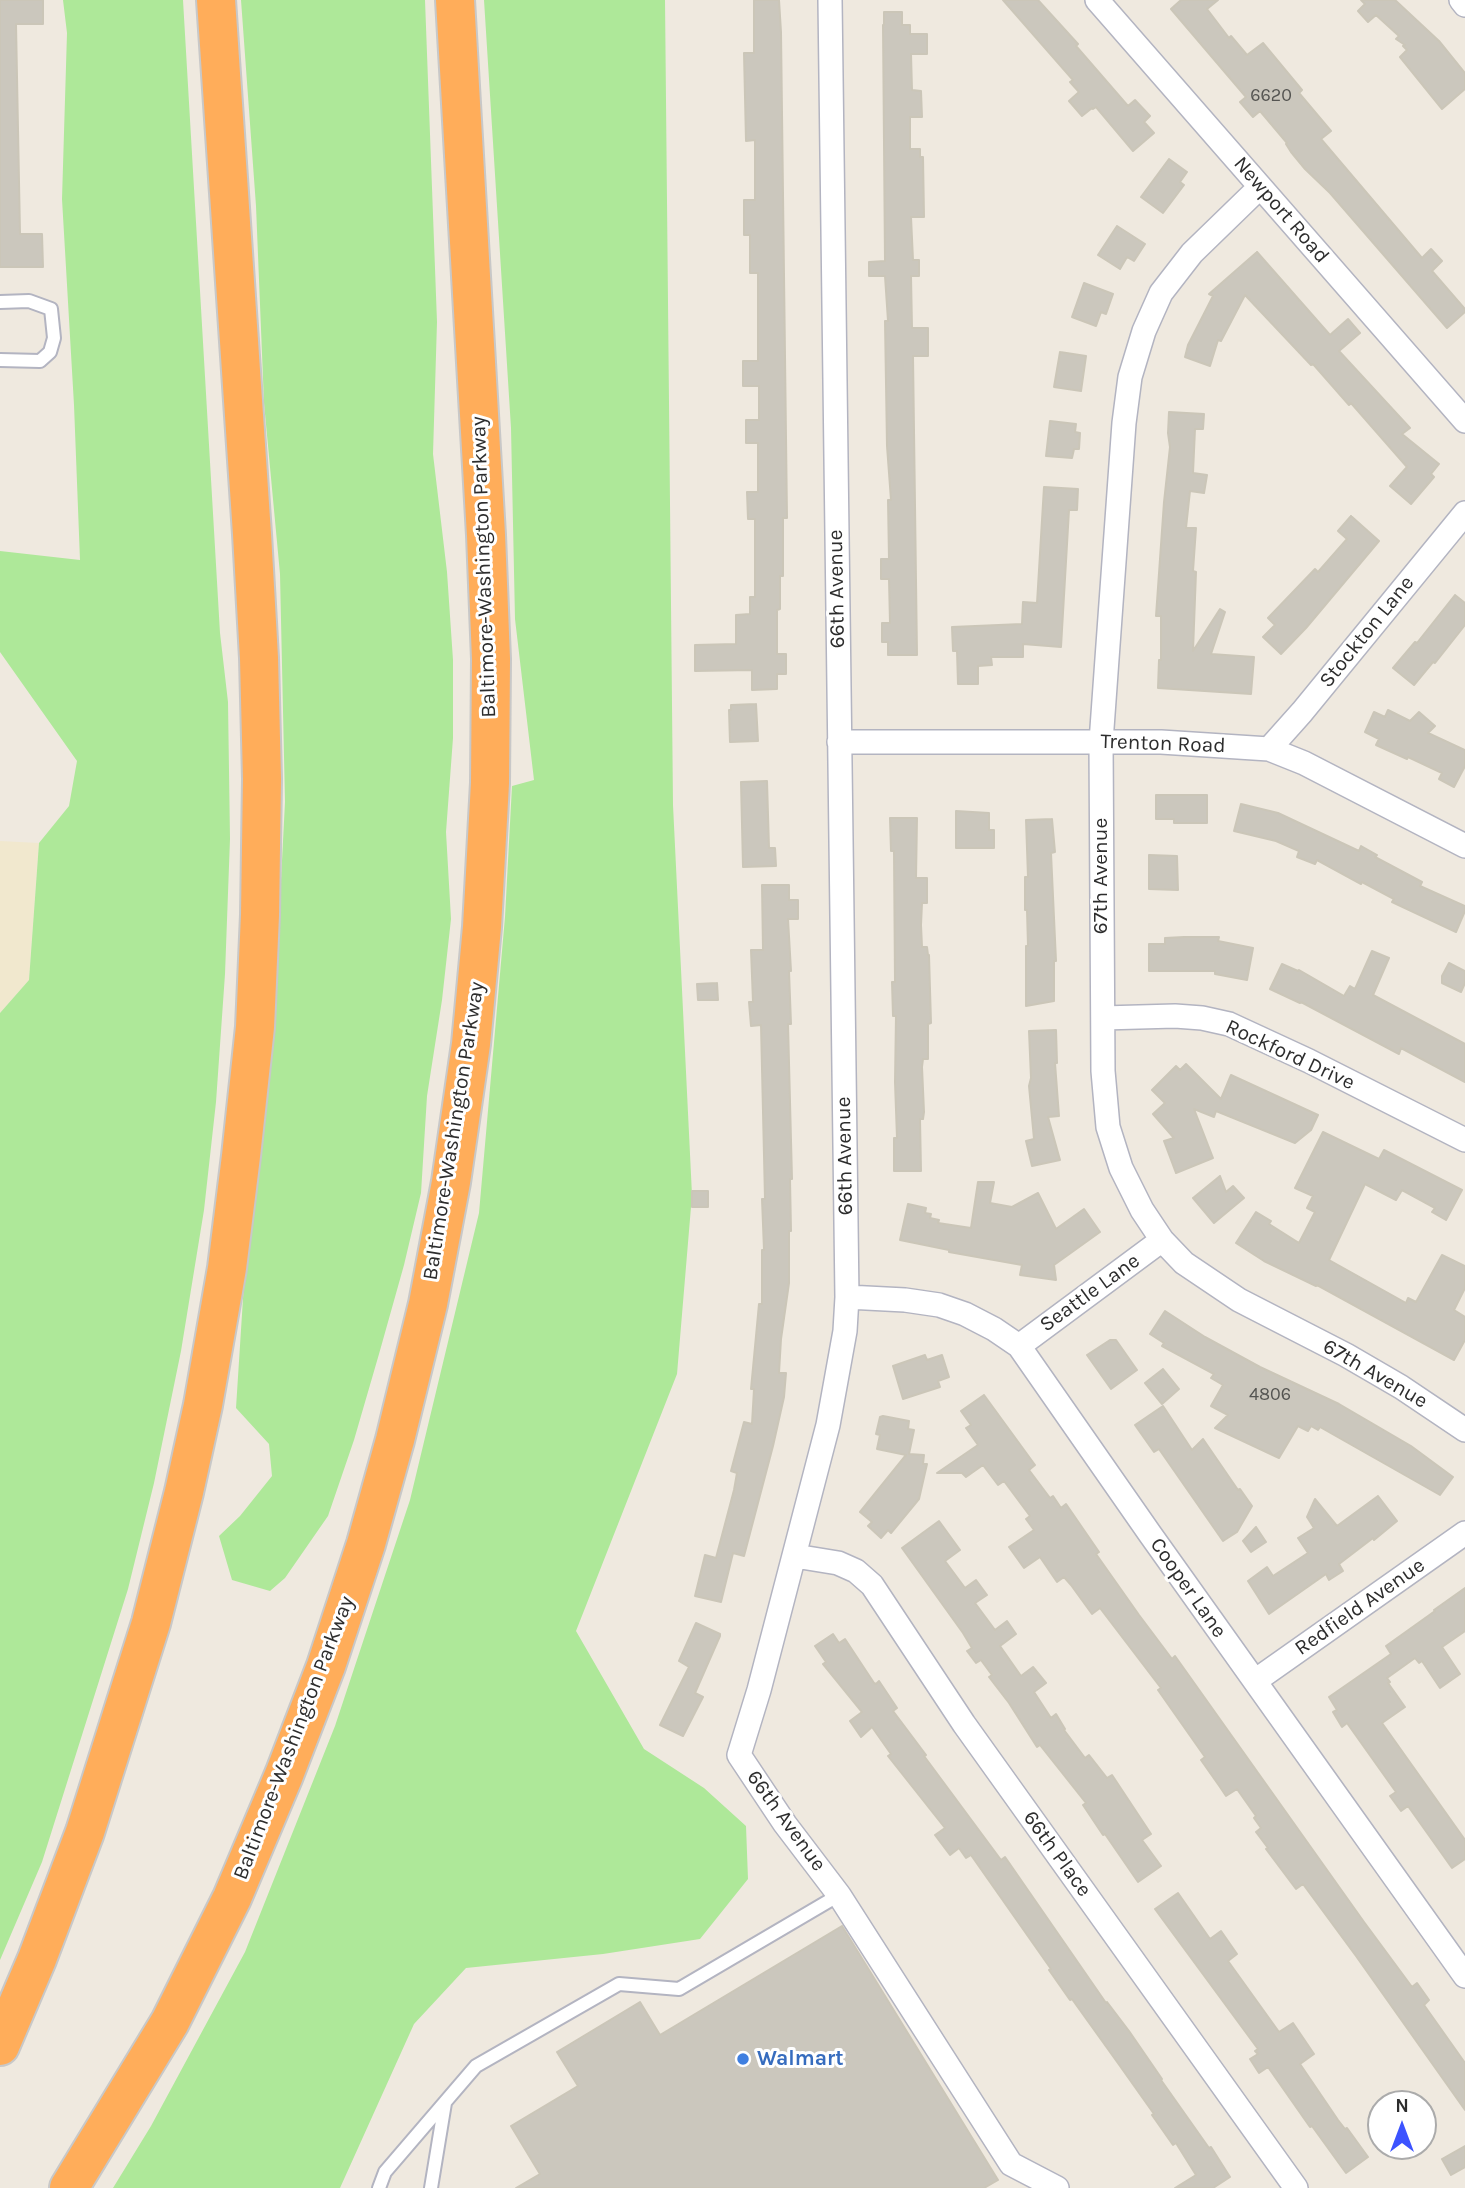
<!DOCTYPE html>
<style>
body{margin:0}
#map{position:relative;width:1465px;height:2188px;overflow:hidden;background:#efe9df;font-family:Karla,sans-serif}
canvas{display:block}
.north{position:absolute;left:1367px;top:2090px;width:70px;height:70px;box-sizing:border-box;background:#fff;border:2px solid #ababab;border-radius:50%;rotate:0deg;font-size:19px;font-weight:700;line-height:28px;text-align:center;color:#2d2d2d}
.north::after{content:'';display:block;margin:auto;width:24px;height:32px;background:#3c53ff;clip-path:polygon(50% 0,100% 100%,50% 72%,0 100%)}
</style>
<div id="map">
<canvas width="1465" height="2188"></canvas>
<div class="north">N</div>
</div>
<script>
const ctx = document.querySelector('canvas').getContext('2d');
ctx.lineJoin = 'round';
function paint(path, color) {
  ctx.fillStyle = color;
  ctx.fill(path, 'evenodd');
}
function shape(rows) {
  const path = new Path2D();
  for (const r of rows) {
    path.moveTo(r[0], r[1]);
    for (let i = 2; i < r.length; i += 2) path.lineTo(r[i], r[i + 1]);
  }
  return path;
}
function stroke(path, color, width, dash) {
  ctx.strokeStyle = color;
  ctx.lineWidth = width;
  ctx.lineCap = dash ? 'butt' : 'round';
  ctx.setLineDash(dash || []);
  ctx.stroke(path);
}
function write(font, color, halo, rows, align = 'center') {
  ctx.font = font + ' Karla,sans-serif';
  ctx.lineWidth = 6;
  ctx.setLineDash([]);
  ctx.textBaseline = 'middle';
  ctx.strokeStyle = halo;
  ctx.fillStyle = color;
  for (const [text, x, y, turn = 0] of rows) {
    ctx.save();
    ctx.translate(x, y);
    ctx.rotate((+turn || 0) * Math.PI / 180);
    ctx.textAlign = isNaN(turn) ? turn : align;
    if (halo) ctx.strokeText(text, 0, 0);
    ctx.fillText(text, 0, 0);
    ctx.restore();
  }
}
paint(shape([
 [0,841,39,843,29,980,0,1013]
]), '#f1e8ce');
paint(shape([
 [63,0,183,0,220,633,228,702,230,839,225,974,216,1102,204,1210,181,1351,154,1483,128,1589,42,1862,0,1960,0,1013,29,980,39,843,69,806,77,761,0,652,0,551,80,560,74,405,62,199,67,33],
 [241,0,425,0,437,322,433,454,447,572,453,660,453,738,446,832,451,919,442,1000,427,1096,421,1193,404,1265,379,1354,354,1440,328,1516,285,1578,270,1591,232,1580,219,1536,240,1516,272,1476,269,1444,236,1408,244,1283,259,1167,274,1017,285,802,280,574,264,403,256,206],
 [484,0,665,0,673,805,692,1195,677,1374,576,1631,644,1749,704,1788,746,1826,748,1879,700,1939,603,1954,466,1968,414,2024,340,2188,113,2188,151,2126,245,1952,335,1726,410,1500,479,1213,505,917,512,786,534,780,515,619,511,428]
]), '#aee899');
const building = shape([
 [0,0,43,0,43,24,16,24,20,234,42,234,43,267,0,267,0,0],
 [754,0,779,0,781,32,787,518,783,518,783,576,780,576,780,609,777,610,777,654,786,654,786,674,777,674,777,689,752,690,752,670,695,671,695,645,736,644,736,615,750,614,750,597,755,597,755,519,748,519,747,492,758,492,758,443,746,443,746,420,759,420,759,386,743,386,743,361,758,361,758,273,750,273,750,235,744,235,744,200,755,200,755,140,746,141,744,53,754,53,754,0],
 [1003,0,1038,0,1078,44,1076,46,1128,106,1135,100,1150,116,1144,122,1154,133,1133,151,1096,107,1093,109,1092,108,1082,116,1069,101,1079,92,1070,82,1073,80,1003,0],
 [1181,0,1218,0,1207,9,1229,38,1231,36,1247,55,1263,43,1302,90,1299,93,1331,131,1321,139,1422,258,1431,249,1442,261,1432,271,1465,309,1465,312,1447,328,1330,193,1305,169,1291,152,1286,144,1287,143,1260,111,1253,117,1240,102,1246,97,1171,9,1181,0],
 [1361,0,1395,0,1439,41,1465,73,1465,89,1442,109,1400,57,1407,50,1403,46,1405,45,1396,39,1399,36,1376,15,1368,22,1358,11,1365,4,1361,0],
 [884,12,902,12,902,25,910,25,910,34,927,34,927,54,911,54,912,90,921,91,922,117,910,117,910,149,920,149,920,157,923,157,924,217,911,217,913,260,919,260,919,276,911,276,912,328,928,328,928,356,913,356,917,655,888,655,888,642,882,642,882,623,890,623,889,579,881,579,881,559,889,559,888,500,891,500,887,446,885,321,888,321,885,276,869,276,869,262,885,261,883,25,884,25,884,12],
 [1169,159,1187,172,1180,182,1184,185,1163,213,1141,197,1169,159],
 [1117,226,1145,244,1134,261,1127,257,1120,269,1098,255,1117,226],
 [1257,252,1330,335,1348,319,1360,333,1339,351,1410,428,1402,434,1439,464,1431,474,1434,477,1411,504,1390,486,1407,467,1351,403,1349,405,1313,364,1311,365,1245,295,1221,341,1218,340,1210,366,1185,357,1188,345,1213,296,1209,294,1257,252],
 [1084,283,1113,294,1106,314,1101,312,1096,326,1072,317,1084,283],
 [1060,352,1086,356,1081,391,1054,387,1060,352],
 [1169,412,1204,414,1203,429,1195,429,1193,473,1207,475,1204,493,1190,491,1186,528,1196,528,1193,571,1196,572,1193,651,1220,609,1225,612,1211,654,1254,657,1251,694,1158,688,1159,660,1161,660,1161,616,1156,616,1164,502,1170,447,1168,433,1169,412],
 [1050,421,1076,424,1075,432,1080,433,1079,449,1074,449,1072,458,1046,456,1050,421],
 [1044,487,1078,489,1077,510,1069,510,1061,647,1023,644,1023,657,991,657,992,665,978,666,978,684,958,684,957,651,953,651,952,627,1022,624,1023,602,1037,603,1044,487],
 [1351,516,1379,541,1306,628,1281,654,1263,637,1275,625,1268,618,1315,569,1318,572,1347,539,1338,531,1351,516],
 [1455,595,1465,603,1465,625,1435,663,1433,662,1414,685,1393,668,1415,642,1417,643,1455,595],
 [756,704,758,741,730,742,729,710,731,710,731,705,756,704],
 [1388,710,1410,721,1419,712,1435,726,1428,733,1465,750,1465,766,1454,787,1439,779,1442,773,1408,757,1407,759,1376,745,1379,739,1365,732,1374,712,1385,717,1388,710],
 [767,781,769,848,775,848,776,866,743,867,741,782,767,781],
 [1156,795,1207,795,1207,823,1174,823,1174,819,1156,819,1156,795],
 [1241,804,1278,813,1359,851,1361,846,1377,855,1375,857,1422,882,1420,886,1465,906,1465,911,1456,932,1392,902,1394,899,1362,882,1361,884,1317,860,1315,864,1297,857,1299,851,1276,841,1234,831,1241,804],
 [956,811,989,813,989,830,994,830,994,848,956,848,956,811],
 [890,818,917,818,916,878,927,878,927,903,922,903,921,925,922,947,927,947,928,955,929,955,931,1023,928,1024,928,1059,923,1059,922,1067,924,1112,923,1119,920,1119,921,1171,894,1171,894,1138,897,1138,895,1082,896,1016,893,1016,892,982,895,982,894,851,891,851,890,818],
 [1052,819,1055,852,1051,853,1056,961,1054,961,1054,1001,1026,1006,1026,946,1028,946,1027,910,1025,910,1025,877,1028,877,1026,820,1052,819],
 [1149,855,1177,856,1178,890,1149,889,1149,855],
 [762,885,789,885,789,900,798,900,798,919,788,919,791,971,789,971,791,1024,788,1024,792,1179,790,1179,791,1231,789,1231,789,1283,781,1339,779,1373,786,1373,784,1397,773,1446,744,1556,733,1553,721,1602,695,1596,705,1555,716,1558,734,1490,737,1473,731,1471,744,1422,752,1424,754,1389,751,1389,759,1304,762,1304,762,1250,764,1250,762,1199,765,1199,761,1025,751,1026,749,1002,753,1002,751,950,763,950,762,885],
 [1184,937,1219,937,1218,941,1253,948,1247,980,1215,974,1215,971,1149,971,1149,944,1165,944,1165,938,1184,937],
 [1372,951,1389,958,1373,995,1465,1044,1465,1082,1401,1048,1399,1054,1301,1002,1300,1003,1270,989,1282,964,1298,971,1299,970,1344,996,1350,986,1355,989,1372,951],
 [1449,963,1465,971,1465,983,1461,992,1442,983,1442,976,1449,963],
 [717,983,718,1000,698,1000,697,984,717,983],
 [1056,1030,1057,1063,1055,1063,1059,1116,1048,1117,1060,1160,1032,1166,1026,1141,1034,1139,1029,1086,1031,1078,1029,1031,1056,1030],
 [1186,1064,1221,1099,1231,1075,1318,1115,1311,1130,1295,1143,1216,1111,1214,1117,1194,1109,1213,1158,1176,1173,1164,1141,1174,1138,1153,1114,1165,1103,1152,1090,1176,1066,1180,1070,1186,1064],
 [1323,1132,1379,1159,1384,1150,1462,1190,1446,1220,1432,1212,1435,1208,1402,1190,1396,1200,1365,1184,1329,1260,1406,1303,1408,1298,1416,1302,1442,1255,1465,1266,1465,1288,1454,1310,1465,1317,1465,1340,1454,1360,1317,1285,1316,1286,1264,1261,1236,1243,1256,1212,1271,1221,1269,1224,1299,1243,1315,1212,1307,1208,1313,1196,1295,1188,1323,1132],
 [1220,1176,1226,1192,1233,1186,1244,1198,1214,1223,1193,1198,1220,1176],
 [978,1182,994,1182,990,1203,1012,1207,1038,1193,1056,1229,1084,1209,1100,1232,1054,1265,1056,1280,1020,1275,1022,1265,949,1252,949,1250,900,1240,908,1204,926,1208,925,1213,931,1214,930,1218,939,1220,938,1223,971,1228,978,1182],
 [692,1191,708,1191,708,1207,692,1207,692,1191],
 [1165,1311,1205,1337,1260,1367,1339,1404,1411,1446,1453,1477,1440,1495,1320,1427,1318,1430,1311,1426,1308,1431,1298,1426,1279,1458,1215,1428,1228,1415,1211,1406,1223,1385,1211,1378,1214,1374,1162,1346,1164,1343,1150,1334,1165,1311],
 [1110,1340,1116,1340,1137,1370,1111,1389,1087,1355,1110,1340],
 [925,1355,927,1360,942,1355,949,1377,938,1381,940,1387,903,1399,893,1366,925,1355],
 [1163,1369,1179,1389,1162,1404,1145,1383,1163,1369],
 [984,1395,1035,1465,1029,1470,1050,1498,1053,1496,1061,1508,1066,1504,1099,1552,1096,1554,1139,1615,1172,1659,1175,1656,1364,1922,1412,1987,1417,1983,1429,2000,1424,2005,1465,2063,1465,2110,1356,1956,1303,1884,1296,1889,1266,1849,1268,1848,1256,1832,1261,1828,1254,1818,1256,1816,1237,1789,1226,1796,1220,1787,1201,1760,1205,1757,1158,1690,1161,1688,1100,1608,1092,1614,1071,1585,1064,1577,1057,1582,1040,1557,1024,1568,1009,1547,1034,1530,1026,1519,1030,1516,1004,1481,998,1485,983,1465,966,1477,962,1473,937,1473,978,1445,966,1428,971,1425,961,1411,984,1395],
 [1163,1406,1192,1450,1203,1439,1238,1490,1240,1489,1252,1506,1237,1532,1223,1541,1159,1449,1154,1452,1135,1425,1163,1406],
 [883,1416,909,1421,908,1429,914,1430,909,1454,924,1455,923,1464,927,1464,919,1499,891,1533,888,1530,881,1538,868,1526,872,1522,860,1512,906,1455,877,1449,880,1435,876,1434,880,1417,883,1416],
 [1378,1496,1397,1521,1374,1540,1373,1538,1339,1564,1343,1571,1329,1580,1326,1574,1269,1614,1248,1581,1267,1567,1273,1576,1308,1553,1298,1538,1314,1528,1307,1517,1315,1499,1337,1526,1378,1496],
 [939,1521,960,1550,945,1561,965,1588,976,1580,987,1595,975,1603,995,1630,1007,1621,1016,1634,1000,1646,1021,1676,1033,1667,1046,1683,1034,1692,1051,1718,1056,1714,1065,1729,1064,1730,1085,1758,1089,1755,1107,1778,1112,1775,1151,1834,1142,1840,1161,1866,1138,1882,1105,1834,1103,1835,1083,1805,1086,1803,1040,1745,1037,1747,1009,1703,989,1677,992,1675,981,1660,976,1663,967,1651,972,1648,963,1633,902,1548,939,1521],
 [1256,1527,1266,1542,1251,1552,1243,1541,1256,1527],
 [1465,1588,1465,1631,1442,1647,1460,1674,1440,1688,1422,1661,1419,1663,1415,1658,1387,1678,1390,1682,1388,1683,1405,1707,1382,1723,1465,1840,1465,1859,1452,1868,1408,1806,1401,1811,1390,1796,1396,1792,1347,1723,1342,1727,1333,1712,1337,1710,1329,1697,1391,1654,1386,1646,1435,1611,1434,1610,1465,1588],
 [696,1623,720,1634,720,1636,695,1693,703,1697,683,1736,660,1725,689,1667,679,1661,696,1623],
 [833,1634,839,1643,845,1639,874,1683,876,1684,879,1681,897,1708,893,1711,926,1755,924,1756,1001,1860,1005,1857,1106,2003,1107,2002,1129,2031,1162,2079,1161,2080,1209,2148,1211,2147,1230,2177,1213,2188,1175,2188,1196,2175,1176,2143,1173,2145,1152,2115,1154,2114,1120,2066,1072,1999,1070,2000,1049,1970,1051,1969,971,1855,966,1858,959,1848,950,1855,935,1835,945,1828,888,1756,891,1754,872,1727,861,1737,850,1721,862,1712,823,1664,826,1662,815,1646,833,1634],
 [1178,1893,1210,1939,1221,1931,1237,1954,1228,1961,1279,2032,1293,2023,1314,2054,1300,2064,1338,2120,1345,2129,1347,2128,1368,2157,1346,2173,1312,2126,1310,2127,1268,2067,1259,2073,1250,2059,1258,2054,1255,2051,1258,2049,1155,1909,1178,1893],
 [842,1926,998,2180,984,2188,516,2188,540,2174,511,2126,578,2086,557,2052,640,2002,660,2035,842,1926],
 [1465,2146,1465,2167,1451,2175,1442,2159,1465,2146]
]);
paint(building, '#cbc7bd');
stroke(building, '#cbc6b8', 2);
const service = shape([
 [0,302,29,301,51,309,54,338,50,352,40,361,0,360],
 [379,2188,385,2172,476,2066,619,1984,679,1989,839,1895],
 [431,2188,445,2103]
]);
const minor = shape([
 [830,0,847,1297,845,1331,828,1425,759,1690,739,1755,785,1824,839,1895,1011,2164,1057,2188],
 [1097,0,1465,421],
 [1461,0,1465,5],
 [1260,187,1192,253,1161,293,1144,331,1130,377,1124,423,1101,742,1103,1071,1108,1127,1121,1168,1142,1210,1162,1240,1184,1263,1239,1300,1346,1355,1401,1387,1465,1430],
 [839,742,1161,742,1269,749,1304,763,1465,846],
 [1269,749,1302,712,1465,513],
 [1103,1018,1175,1016,1202,1018,1229,1024,1309,1061,1465,1140],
 [847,1297,905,1300,939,1305,965,1314,994,1329,1019,1346,1150,1534,1465,1976],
 [1019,1346,1162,1240],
 [795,1556,838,1563,856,1571,872,1585,964,1724,1296,2188],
 [1255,1681,1465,1533]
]);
const motorway = shape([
 [0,2046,37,1959,85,1832,151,1623,184,1492,203,1405,227,1268,241,1156,255,1027,260,915,262,779,259,658,252,534,216,0],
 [69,2188,170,2022,232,1898,284,1775,326,1666,366,1544,395,1440,428,1304,451,1182,471,1044,482,927,490,783,491,659,486,535,455,0]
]);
stroke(service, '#b3b4c1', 16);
stroke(minor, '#b3b4c1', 26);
stroke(motorway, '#c8c8c8', 42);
stroke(service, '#fff', 12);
stroke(minor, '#fff', 23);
stroke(motorway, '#ffad5a', 38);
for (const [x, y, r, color] of [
 [743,2059,7,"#3f7fe0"]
]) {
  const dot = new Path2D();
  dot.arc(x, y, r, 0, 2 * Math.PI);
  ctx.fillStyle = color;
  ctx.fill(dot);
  stroke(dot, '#fff', 2.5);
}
write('18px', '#545451', null, [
 ["6620",1271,96],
 ["4806",1270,1395]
]);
write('21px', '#2d2d2d', '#fff', [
 ["Newport Road",1281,210,49],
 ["Baltimore-Washington Parkway",484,567,-92],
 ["66th Avenue",837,589,-91],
 ["Stockton Lane",1367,632,-51],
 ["Trenton Road",1163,744,2],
 ["67th Avenue",1101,876,-90],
 ["Rockford Drive",1290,1055,25],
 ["Baltimore-Washington Parkway",454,1131,-81],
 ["66th Avenue",845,1156,-91],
 ["Seattle Lane",1090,1293,-36],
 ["67th Avenue",1375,1374,30],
 ["Cooper Lane",1188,1588,55],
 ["Redfield Avenue",1360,1607,-35],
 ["Baltimore-Washington Parkway",294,1738,-69],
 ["66th Avenue",786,1821,54],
 ["66th Place",1057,1854,54]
]);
write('bold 21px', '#366cbe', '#fff', [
 ["Walmart",757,2059]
], 'left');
</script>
